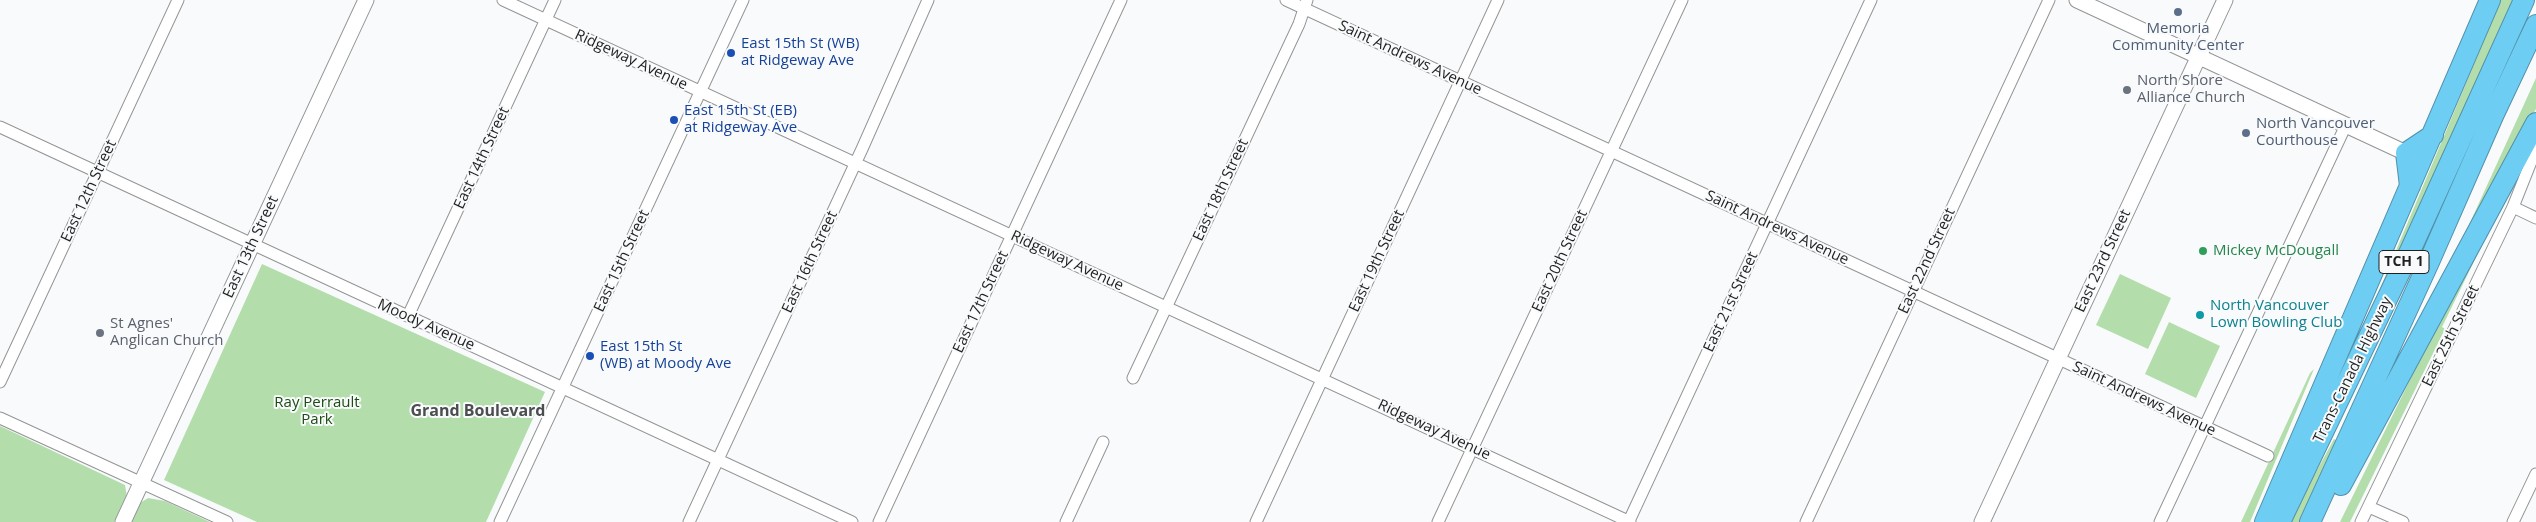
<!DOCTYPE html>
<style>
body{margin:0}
canvas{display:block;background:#f9fafb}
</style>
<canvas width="2536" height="522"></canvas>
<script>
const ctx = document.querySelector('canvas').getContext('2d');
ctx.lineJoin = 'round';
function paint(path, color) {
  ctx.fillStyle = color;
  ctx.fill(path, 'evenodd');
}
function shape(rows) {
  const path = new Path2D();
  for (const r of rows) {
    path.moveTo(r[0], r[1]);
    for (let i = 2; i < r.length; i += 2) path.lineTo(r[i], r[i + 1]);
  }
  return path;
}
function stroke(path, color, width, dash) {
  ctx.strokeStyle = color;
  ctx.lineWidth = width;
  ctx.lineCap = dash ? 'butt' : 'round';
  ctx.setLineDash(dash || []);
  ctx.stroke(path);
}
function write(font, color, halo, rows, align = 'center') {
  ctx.font = font + ' "Open Sans",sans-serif';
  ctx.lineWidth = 4;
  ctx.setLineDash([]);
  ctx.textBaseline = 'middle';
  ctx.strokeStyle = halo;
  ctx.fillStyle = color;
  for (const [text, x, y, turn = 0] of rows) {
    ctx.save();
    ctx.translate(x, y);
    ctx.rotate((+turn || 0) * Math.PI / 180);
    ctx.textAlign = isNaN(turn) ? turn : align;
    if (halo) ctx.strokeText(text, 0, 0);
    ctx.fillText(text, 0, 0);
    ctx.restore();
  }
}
paint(shape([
 [2501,0,2514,0,2366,322],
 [2536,78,2536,109,2426,319],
 [2485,239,2442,327,2445,329,2350,522,2340,522,2437,325],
 [262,264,545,392,486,522,257,522,164,480],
 [2120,274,2171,298,2148,349,2096,325],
 [2169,322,2220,346,2196,398,2145,374],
 [2314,369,2250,522,2241,522,2310,373],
 [0,426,125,485,127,497,114,522,0,522],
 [2334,439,2338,441,2301,522,2289,522],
 [148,498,165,501,210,522,132,522,140,503]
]), '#b3deac');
const street = shape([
 [503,0,1630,522],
 [1286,0,2268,456],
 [0,127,852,522],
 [2513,207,2536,218],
 [408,316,555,0],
 [1133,378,1299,24,1307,0],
 [0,382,178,0],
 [0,418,227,522],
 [2369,507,2403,522],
 [1629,521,1871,0],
 [500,522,743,0],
 [689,522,862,149,928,0],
 [879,522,1121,0],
 [1066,522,1103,442],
 [1256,522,1498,0],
 [1438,522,1682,0],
 [1806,522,2049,0],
 [2160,522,2346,125],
 [2361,522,2513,207,2536,149],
 [2513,522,2536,474]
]);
const secondary = shape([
 [2077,0,2406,153],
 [123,522,366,0],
 [1982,522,2225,0]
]);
const highway = shape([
 [2410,186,2406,153,2433,135],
 [2341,485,2536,123],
 [2265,522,2490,0],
 [2280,522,2410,251,2524,0],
 [2310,522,2429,262,2493,116,2536,25]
]);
stroke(street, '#949596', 13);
stroke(secondary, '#949596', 17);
stroke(highway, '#5290a9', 22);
stroke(street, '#fff', 11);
stroke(secondary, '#fff', 15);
stroke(highway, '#6ecdf3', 20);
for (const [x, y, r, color] of [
 [2178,12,5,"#5c6f8a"],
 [731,53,5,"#1a4fb4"],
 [2127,90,5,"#6b7280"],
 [674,120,5,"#1a4fb4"],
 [2246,133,5,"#5c6f8a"],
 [2203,251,5,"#2e9e5b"],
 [2200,315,5,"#0f9aa8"],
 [100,333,5,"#6b7280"],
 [590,356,5,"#1a4fb4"]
]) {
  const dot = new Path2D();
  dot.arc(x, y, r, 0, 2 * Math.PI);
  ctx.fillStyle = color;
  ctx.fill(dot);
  stroke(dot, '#f9fafb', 2);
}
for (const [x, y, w] of [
 [2404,262,50]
]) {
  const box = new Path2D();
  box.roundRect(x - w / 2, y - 11.5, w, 23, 4);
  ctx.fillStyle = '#f9fafb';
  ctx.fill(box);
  stroke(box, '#1f2020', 1);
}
write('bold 14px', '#1f2020', null, [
 ["TCH 1",2404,262]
]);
write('15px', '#4e5e75', '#f9fafb', [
 ["Memoria",2178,29],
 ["Community Center",2178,46],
 ["North Vancouver",2256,124,"left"],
 ["Courthouse",2256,141,"left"]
]);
write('15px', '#164399', '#f9fafb', [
 ["East 15th St (WB)",741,44],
 ["at Ridgeway Ave",741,61],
 ["East 15th St (EB)",684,111],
 ["at Ridgeway Ave",684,128],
 ["East 15th St",600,347],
 ["(WB) at Moody Ave",600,364]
], 'left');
write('15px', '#1f2020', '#f9fafb', [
 ["Saint Andrews Avenue",1410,58,25],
 ["Ridgeway Avenue",631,60,25],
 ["East 14th Street",482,158,-65],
 ["East 18th Street",1221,190,-65],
 ["East 12th Street",89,191,-65],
 ["Saint Andrews Avenue",1777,228,25],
 ["East 13th Street",251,247,-65],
 ["East 15th Street",622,261,-65],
 ["Ridgeway Avenue",1067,261,25],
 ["East 19th Street",1377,261,-65],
 ["East 20th Street",1560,261,-65],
 ["East 22nd Street",1927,261,-65],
 ["East 23rd Street",2103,261,-65],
 ["East 16th Street",810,262,-65],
 ["East 17th Street",981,302,-65],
 ["East 21st Street",1731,302,-65],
 ["Moody Avenue",426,325,24],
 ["East 25th Street",2451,336,-64],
 ["Trans-Canada Highway",2353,370,-64],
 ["Saint Andrews Avenue",2144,399,25],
 ["Ridgeway Avenue",1434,430,25]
]);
write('15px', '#5b616d', '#f9fafb', [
 ["North Shore",2137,81],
 ["Alliance Church",2137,98],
 ["St Agnes'",110,324],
 ["Anglican Church",110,341]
], 'left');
write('15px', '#27864d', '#f9fafb', [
 ["Mickey McDougall",2213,251]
], 'left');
write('15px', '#0d838f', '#f9fafb', [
 ["North Vancouver",2210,306],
 ["Lown Bowling Club",2210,323]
], 'left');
write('15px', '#1b4c13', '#f9fafb', [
 ["Ray Perrault",317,403],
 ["Park",317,420]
]);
write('bold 16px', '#4c4d4e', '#f9fafb', [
 ["Grand Boulevard",478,411]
]);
</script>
